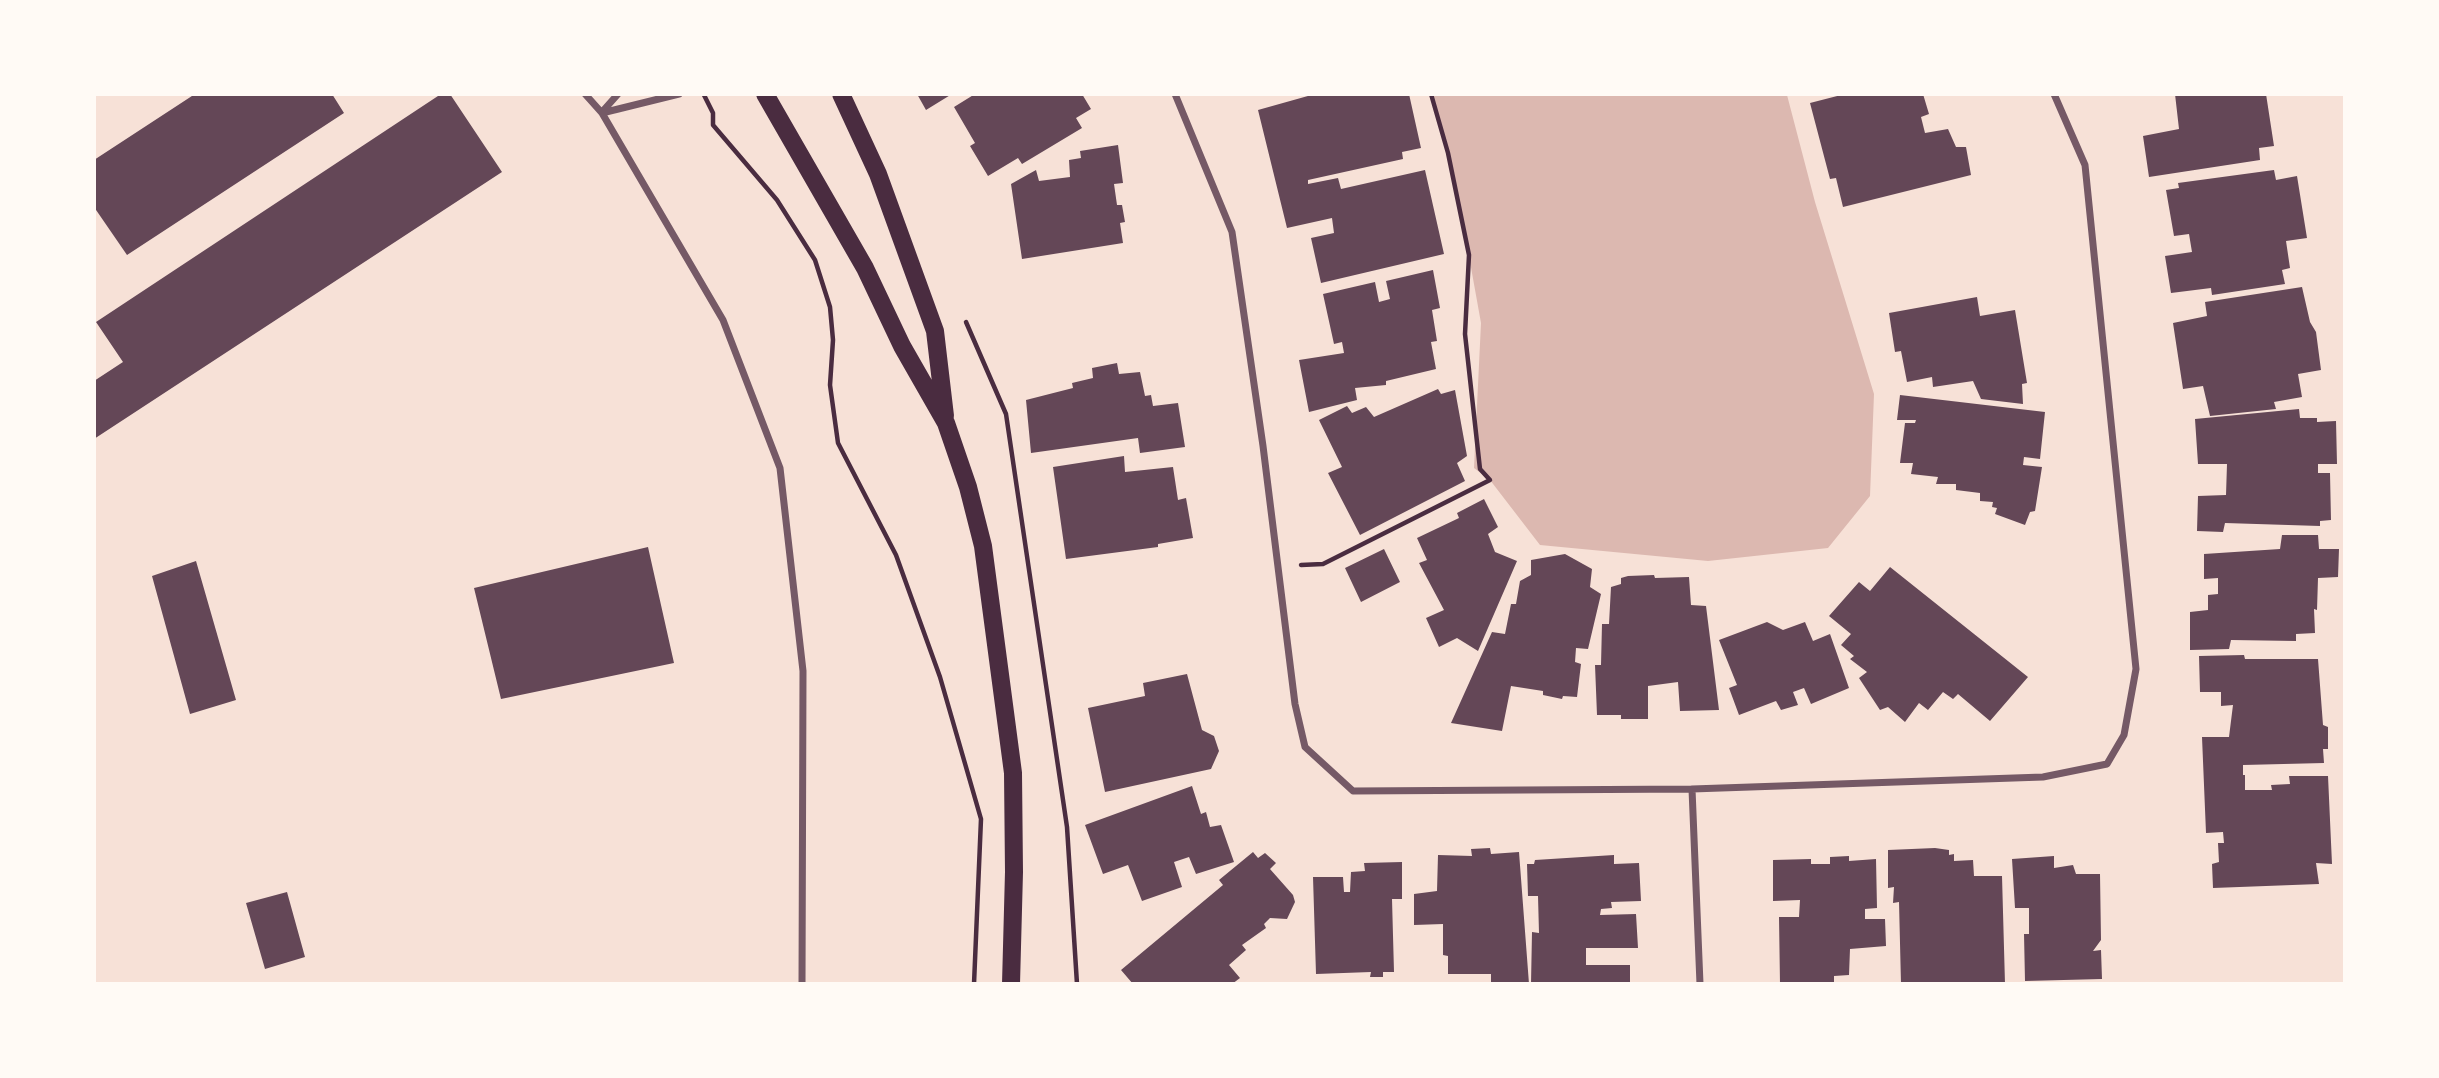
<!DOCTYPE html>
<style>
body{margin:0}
#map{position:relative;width:2439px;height:1078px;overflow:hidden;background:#f7e1d7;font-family:Signika,sans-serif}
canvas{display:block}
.frame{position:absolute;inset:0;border:96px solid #fffaf5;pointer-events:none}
</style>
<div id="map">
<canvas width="2439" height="1078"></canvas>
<div class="frame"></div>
</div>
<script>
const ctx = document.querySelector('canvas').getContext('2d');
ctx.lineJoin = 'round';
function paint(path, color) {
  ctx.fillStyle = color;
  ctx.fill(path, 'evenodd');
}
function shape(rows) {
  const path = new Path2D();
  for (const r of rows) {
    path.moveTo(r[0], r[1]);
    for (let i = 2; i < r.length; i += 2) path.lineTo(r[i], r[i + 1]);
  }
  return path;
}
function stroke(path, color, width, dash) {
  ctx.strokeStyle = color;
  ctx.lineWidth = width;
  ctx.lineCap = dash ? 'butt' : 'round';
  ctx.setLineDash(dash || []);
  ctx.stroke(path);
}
paint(shape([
 [1431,95,1787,95,1815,202,1874,394,1870,496,1828,548,1708,561,1540,545,1490,480,1474,468,1481,323,1454,173]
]), '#dcb8b0');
paint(shape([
 [195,94,332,94,344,113,127,255,94,207,94,160],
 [441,94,450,94,502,172,94,439,94,381,123,362,96,322],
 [917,94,952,94,926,110],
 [975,94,1082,94,1091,109,1076,118,1082,128,1022,164,1018,158,988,176,970,146,975,143,954,107],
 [1315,94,1409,94,1421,148,1402,152,1403,159,1308,180,1308,184,1338,178,1341,189,1425,170,1444,254,1321,283,1311,238,1334,233,1332,218,1287,228,1258,110],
 [1845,94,1923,94,1929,114,1921,117,1925,133,1948,129,1956,147,1966,147,1971,175,1843,207,1836,178,1830,179,1810,103],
 [2175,94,2266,94,2274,146,2259,148,2260,160,2149,177,2143,136,2179,129],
 [1118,145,1123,183,1114,184,1117,205,1122,205,1125,222,1120,223,1123,243,1022,259,1011,184,1036,170,1039,181,1070,177,1069,160,1081,158,1080,151],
 [2274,170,2276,180,2297,176,2307,238,2286,241,2290,268,2282,270,2285,284,2212,295,2211,288,2171,293,2165,256,2192,252,2189,234,2174,236,2166,190,2179,188,2178,183],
 [1433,270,1440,308,1432,310,1437,341,1431,342,1436,369,1386,381,1386,385,1355,388,1357,400,1309,412,1299,360,1344,353,1342,342,1334,344,1323,294,1375,282,1379,302,1390,299,1386,281],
 [2302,287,2310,322,2316,332,2321,370,2298,374,2302,397,2274,402,2276,409,2210,416,2203,386,2183,389,2173,323,2207,316,2205,302],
 [1977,297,1980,316,2015,310,2027,383,2022,384,2023,404,1981,399,1973,381,1933,387,1932,377,1907,382,1901,351,1895,352,1889,313],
 [1117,363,1119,374,1140,372,1145,396,1151,395,1153,406,1178,403,1185,447,1140,453,1138,438,1031,453,1026,400,1073,388,1072,383,1093,378,1092,368],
 [1438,389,1441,394,1455,390,1467,456,1457,463,1465,481,1360,535,1328,473,1342,467,1319,420,1347,406,1352,413,1366,407,1374,417],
 [1900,395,2045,412,2040,459,2024,457,2023,465,2042,467,2035,511,2030,512,2025,525,1995,514,1997,508,1992,507,1993,502,1980,501,1980,493,1956,490,1956,484,1936,484,1938,477,1911,474,1913,463,1900,463,1905,423,1915,423,1916,420,1897,420],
 [2299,409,2300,418,2317,418,2317,422,2336,421,2337,464,2318,464,2318,473,2330,473,2331,520,2320,521,2320,526,2225,523,2223,532,2197,531,2198,496,2226,495,2227,464,2198,464,2195,419],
 [1124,456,1125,472,1173,467,1178,500,1186,498,1193,538,1158,544,1158,547,1066,559,1053,467],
 [1484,499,1498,527,1488,534,1495,552,1517,561,1478,651,1457,638,1439,647,1426,618,1444,610,1419,563,1427,560,1417,538,1459,518,1457,513],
 [2282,535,2318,535,2319,549,2339,549,2338,577,2318,578,2317,610,2314,609,2315,633,2296,634,2296,641,2231,640,2229,649,2190,650,2190,612,2208,610,2208,595,2218,594,2218,578,2204,579,2204,554,2280,549],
 [648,547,674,663,501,699,474,588],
 [1384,549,1400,582,1361,602,1345,568],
 [1565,554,1592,569,1590,587,1601,594,1588,649,1576,648,1575,662,1581,664,1577,697,1563,696,1562,699,1543,695,1543,691,1511,686,1502,731,1451,723,1492,632,1505,634,1511,604,1516,604,1520,581,1531,575,1531,560],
 [196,561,236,700,190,714,152,576],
 [1890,567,2028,677,1990,721,1958,694,1953,699,1943,692,1928,710,1919,703,1905,722,1888,707,1880,710,1859,678,1867,672,1850,659,1854,656,1841,645,1851,634,1829,616,1859,582,1870,591],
 [1654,575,1655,578,1689,577,1691,605,1706,606,1719,710,1680,711,1678,682,1648,686,1648,719,1621,719,1621,715,1597,715,1595,665,1601,665,1602,624,1609,624,1611,587,1621,584,1621,578,1628,576],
 [1767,622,1783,630,1805,622,1813,641,1830,634,1849,688,1811,704,1804,688,1793,692,1798,705,1781,710,1776,701,1739,715,1729,688,1737,685,1719,640],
 [2244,655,2245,659,2318,659,2323,725,2328,727,2328,749,2323,749,2324,763,2243,765,2243,775,2245,775,2245,790,2272,790,2271,785,2290,784,2289,776,2328,776,2332,864,2316,863,2319,884,2213,888,2212,864,2219,862,2218,843,2224,843,2223,832,2206,833,2202,737,2229,737,2233,705,2221,706,2221,692,2200,692,2199,656],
 [1187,674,1202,730,1214,736,1219,751,1211,769,1105,792,1088,708,1145,696,1143,683],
 [1192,786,1201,814,1206,812,1210,827,1221,825,1234,862,1196,874,1189,857,1174,862,1182,887,1142,901,1128,865,1103,874,1085,825],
 [1490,848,1491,854,1519,852,1529,984,1491,984,1491,974,1448,974,1448,956,1443,955,1443,924,1414,925,1414,894,1437,891,1438,855,1472,856,1471,849],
 [1935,848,1949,850,1949,855,1954,854,1954,861,1973,860,1974,876,2002,876,2005,984,1901,984,1899,902,1893,903,1894,887,1888,888,1888,850],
 [1253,852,1258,858,1265,853,1276,863,1270,869,1293,895,1295,902,1287,919,1270,918,1264,924,1266,928,1242,945,1246,950,1229,965,1240,978,1232,984,1133,984,1121,970,1223,885,1219,880],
 [1614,855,1614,864,1639,863,1641,901,1611,902,1612,908,1601,909,1600,915,1636,914,1638,948,1586,948,1586,965,1630,965,1630,984,1531,984,1532,932,1539,933,1538,896,1528,896,1527,864,1534,864,1535,860],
 [1849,856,1849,861,1876,859,1877,908,1865,909,1865,919,1885,919,1886,946,1850,949,1849,975,1834,976,1834,984,1780,984,1779,917,1799,917,1800,900,1773,901,1773,860,1811,859,1811,864,1830,864,1830,857],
 [2054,856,2054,868,2073,865,2076,874,2100,874,2101,940,2093,951,2101,950,2102,979,2025,981,2024,934,2029,934,2029,908,2015,908,2012,859],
 [1402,862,1402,899,1392,899,1394,972,1383,972,1383,977,1370,977,1371,972,1316,974,1313,877,1343,877,1344,892,1350,892,1351,872,1365,871,1364,863],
 [287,892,305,957,265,969,246,903]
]), '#644757');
stroke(shape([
 [704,95,713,113,713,125,777,200,815,260,830,307,833,340,830,385,838,443,896,555,940,677,981,819,974,984],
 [966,322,1006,414,1067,827,1077,984],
 [1301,565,1323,564,1490,480,1480,469,1465,334,1469,255,1448,153,1431,94]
]), '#4a2c40', 4.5);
stroke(shape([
 [585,94,602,113,723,320,780,468,803,671,802,984],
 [1175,94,1232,232,1263,446,1295,704,1305,747,1353,791,1692,789,2043,777,2107,764,2124,735,2136,669,2085,165,2054,94],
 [602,112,618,94],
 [602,113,679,94],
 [1692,789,1700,984]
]), '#755966', 7);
stroke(shape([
 [765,94,865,268,902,346,946,423,968,487,983,546,1013,773,1014,872,1011,984],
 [841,94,878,174,935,331,945,416]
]), '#4a2c40', 18);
</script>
